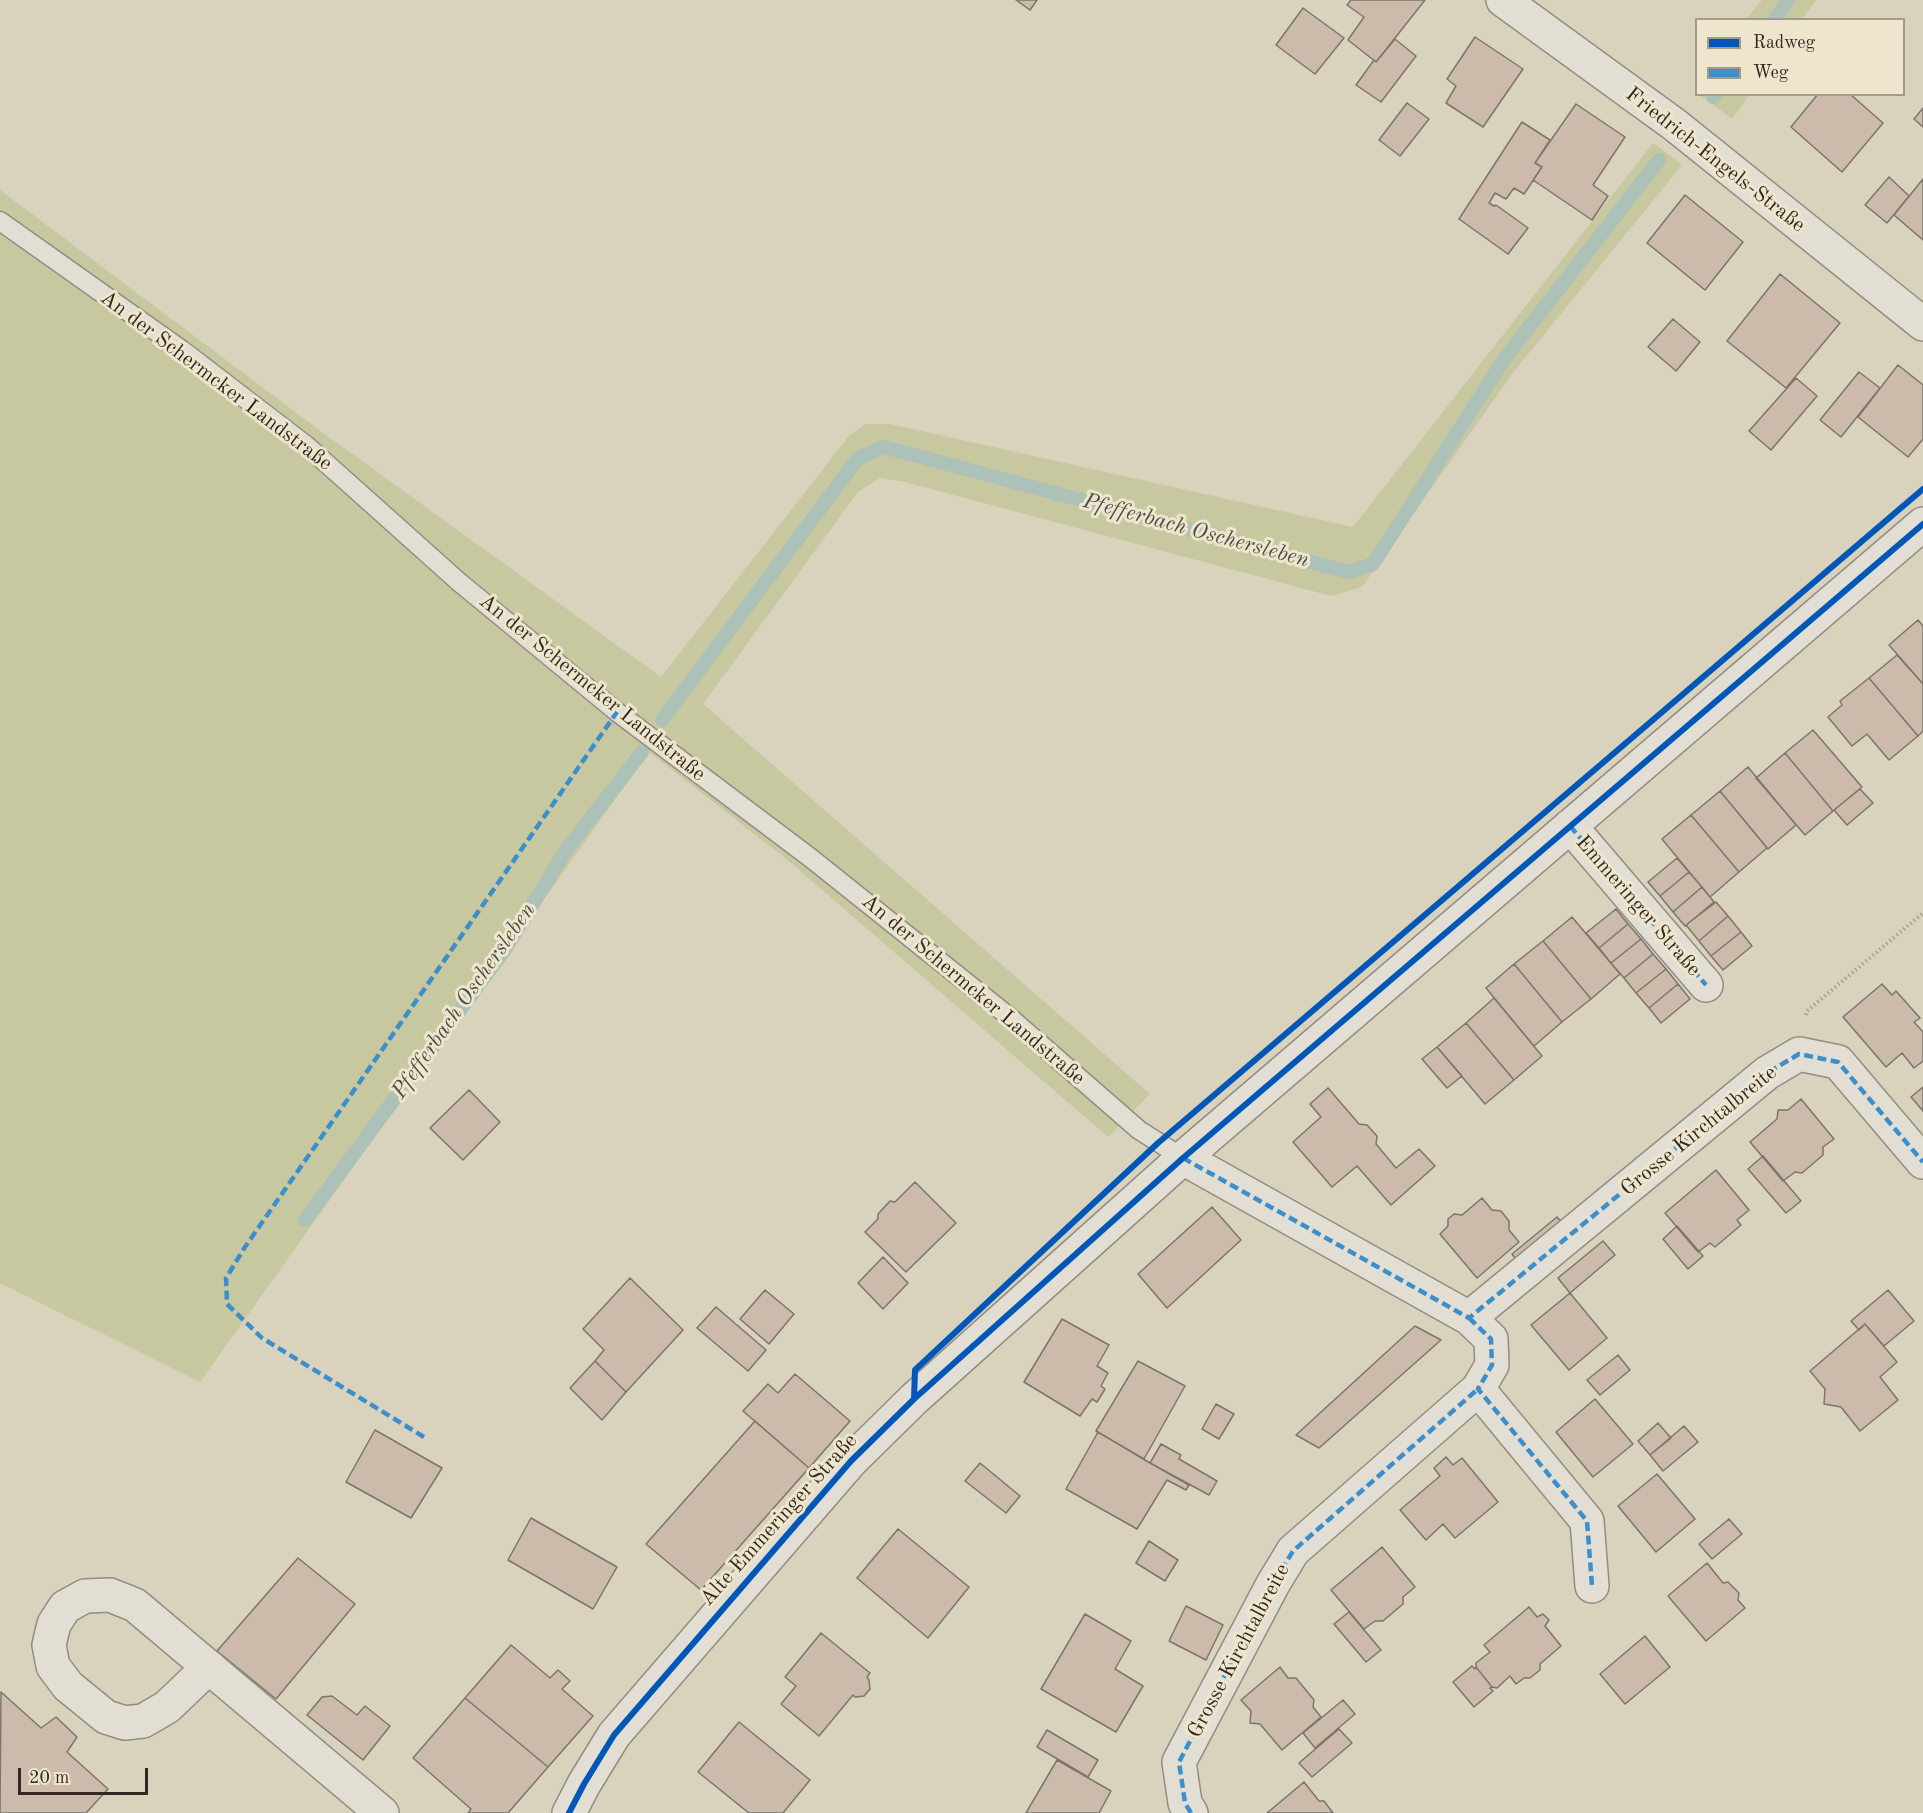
<!DOCTYPE html>
<meta charset="utf-8">
<style>
body{margin:0}
#map{position:relative;width:1923px;height:1813px;overflow:hidden;background:#d9d3bd;font-family:"Old Standard TT",serif}
canvas{display:block}
.legend{position:absolute;left:1695px;top:18px;width:210px;height:78px;box-sizing:border-box;background:#ede6cd;border:2px solid #a39a89;margin:0;padding:8px 10px;list-style:none;font-size:18px;color:#332722}
.legend li{display:flex;align-items:center;gap:12px;height:30px}
.legend b{width:30px;border:2px solid #a39a89}
.scale{position:absolute;left:18px;top:1768px;width:130px;height:27px;box-sizing:border-box;border:3px solid #332722;border-top:0;padding-left:8px;font-size:18px;line-height:21px;white-space:nowrap;color:#332722;-webkit-text-stroke:4px #ede6cd;paint-order:stroke}
</style>
<div id="map">
<canvas width="1923" height="1813"></canvas>
<ul class="legend">
<li><b style="height:8px;background:#0057b8"></b>Radweg</li>
<li><b style="height:8px;background:#3d8fcb"></b>Weg</li>
</ul>
<div class="scale">20 m</div>
</div>
<script>
const ctx = document.querySelector('canvas').getContext('2d');
ctx.lineJoin = 'round';
function paint(path, color) {
  ctx.fillStyle = color;
  ctx.fill(path, 'evenodd');
}
function shape(rows) {
  const path = new Path2D();
  for (const r of rows) {
    path.moveTo(r[0], r[1]);
    for (let i = 2; i < r.length; i += 2) path.lineTo(r[i], r[i + 1]);
  }
  return path;
}
function stroke(path, color, width, dash) {
  ctx.strokeStyle = color;
  ctx.lineWidth = width;
  ctx.lineCap = dash ? 'butt' : 'round';
  ctx.setLineDash(dash || []);
  ctx.stroke(path);
}
function write(font, color, halo, rows, align = 'center') {
  ctx.font = font + ' "Old Standard TT",serif';
  ctx.lineWidth = 6;
  ctx.setLineDash([]);
  ctx.textBaseline = 'middle';
  ctx.strokeStyle = halo;
  ctx.fillStyle = color;
  for (const [text, x, y, turn = 0] of rows) {
    ctx.save();
    ctx.translate(x, y);
    ctx.rotate((+turn || 0) * Math.PI / 180);
    ctx.textAlign = isNaN(turn) ? turn : align;
    if (halo) ctx.strokeText(text, 0, 0);
    ctx.fillText(text, 0, 0);
    ctx.restore();
  }
}
paint(shape([
 [1762,0,1816,0,1802,19,1746,19],
 [1700,95,1749,95,1732,119],
 [1653,143,1682,165,1512,374,1362,587,1331,596,905,482,880,478,858,492,703,704,1150,1094,1108,1137,784,857,649,752,200,1382,0,1283,0,190,322,432,661,677,848,437,865,424,890,424,1353,527]
]), '#c7c7a0');
stroke(shape([
 [1775,20,1788,0],
 [1713,97,1716,94],
 [662,720,858,458,884,447,1348,572,1373,564,1505,358,1659,160],
 [305,1220,506,948,566,850,642,752]
]), '#acc1b7', 14);
const building = shape([
 [1016,0,1037,0,1030,10,1016,0],
 [1351,0,1425,0,1376,62,1348,40,1364,17,1347,5,1351,0],
 [1303,8,1344,38,1315,74,1276,45,1303,8],
 [1475,37,1523,69,1483,127,1446,103,1456,86,1447,79,1475,37],
 [1395,39,1416,56,1381,102,1356,85,1374,60,1376,62,1395,39],
 [1818,94,1850,94,1883,123,1842,172,1791,127,1818,94],
 [1407,103,1429,119,1400,156,1379,140,1407,103],
 [1576,104,1625,137,1593,185,1608,196,1592,220,1533,180,1542,167,1535,163,1576,104],
 [1923,108,1923,127,1914,119,1923,108],
 [1522,122,1550,140,1535,163,1542,167,1524,194,1514,188,1506,199,1495,193,1489,203,1494,206,1496,205,1528,228,1508,254,1459,219,1522,122],
 [1889,177,1909,196,1887,223,1865,205,1889,177],
 [1923,179,1923,240,1894,215,1923,179],
 [1685,195,1743,242,1705,290,1647,243,1685,195],
 [1780,274,1840,323,1786,388,1727,341,1780,274],
 [1673,319,1700,342,1676,371,1648,347,1673,319],
 [1898,365,1923,385,1923,439,1908,457,1858,417,1898,365],
 [1859,372,1880,388,1841,437,1820,420,1859,372],
 [1796,378,1817,396,1771,450,1749,431,1796,378],
 [1918,620,1923,626,1923,684,1889,645,1918,620],
 [1897,655,1923,684,1923,731,1918,736,1869,678,1897,655],
 [1869,678,1918,736,1889,760,1867,734,1852,746,1828,717,1842,705,1840,701,1869,678],
 [1813,730,1862,787,1833,811,1785,753,1813,730],
 [1785,753,1833,811,1805,835,1756,778,1785,753],
 [1748,767,1796,825,1768,849,1720,791,1748,767],
 [1860,789,1873,803,1847,825,1834,810,1860,789],
 [1720,791,1767,848,1739,872,1691,815,1720,791],
 [1691,815,1739,872,1710,897,1662,839,1691,815],
 [1677,858,1689,872,1660,896,1648,882,1677,858],
 [1689,872,1702,887,1673,912,1660,896,1689,872],
 [1702,887,1714,902,1685,926,1673,912,1702,887],
 [1716,902,1728,916,1699,941,1686,925,1716,902],
 [1616,909,1628,924,1599,948,1586,933,1616,909],
 [1728,916,1741,932,1711,956,1699,941,1728,916],
 [1572,917,1620,974,1591,999,1543,941,1572,917],
 [1628,924,1641,939,1611,963,1599,948,1628,924],
 [1741,932,1752,946,1723,970,1711,956,1741,932],
 [1641,939,1653,954,1624,978,1611,963,1641,939],
 [1543,941,1591,999,1562,1022,1514,964,1543,941],
 [1653,954,1666,969,1636,993,1624,978,1653,954],
 [1514,964,1562,1022,1534,1046,1486,988,1514,964],
 [1666,969,1678,984,1649,1008,1636,993,1666,969],
 [1678,984,1690,999,1661,1023,1649,1008,1678,984],
 [1882,984,1892,995,1896,991,1920,1018,1914,1022,1923,1032,1923,1061,1914,1068,1902,1053,1886,1067,1843,1017,1882,984],
 [1494,998,1542,1056,1514,1080,1466,1023,1494,998],
 [1466,1023,1514,1080,1485,1104,1437,1047,1466,1023],
 [1437,1047,1462,1076,1447,1088,1422,1059,1437,1047],
 [1923,1087,1923,1111,1911,1097,1923,1087],
 [1328,1088,1359,1124,1367,1125,1377,1136,1376,1144,1396,1168,1419,1149,1435,1166,1391,1205,1357,1166,1332,1187,1293,1142,1321,1117,1310,1104,1328,1088],
 [469,1090,500,1122,463,1160,430,1128,469,1090],
 [1801,1099,1834,1139,1823,1147,1823,1155,1802,1173,1795,1172,1783,1181,1750,1142,1777,1119,1778,1110,1788,1110,1801,1099],
 [1763,1156,1801,1201,1786,1213,1748,1169,1763,1156],
 [1716,1170,1749,1210,1737,1220,1741,1225,1715,1247,1710,1243,1698,1252,1665,1213,1716,1170],
 [915,1182,956,1223,906,1272,865,1232,878,1219,878,1214,890,1201,895,1202,915,1182],
 [1482,1198,1492,1210,1501,1211,1509,1221,1509,1230,1519,1242,1477,1278,1440,1234,1448,1226,1448,1219,1454,1214,1462,1215,1482,1198],
 [1212,1207,1241,1240,1167,1308,1138,1274,1212,1207],
 [1557,1217,1570,1232,1524,1270,1512,1254,1557,1217],
 [1677,1226,1703,1256,1688,1269,1663,1239,1677,1226],
 [1603,1241,1615,1255,1570,1293,1558,1278,1603,1241],
 [883,1257,908,1283,883,1309,858,1283,883,1257],
 [630,1278,683,1330,626,1392,595,1361,604,1350,583,1329,630,1278],
 [765,1290,794,1314,769,1344,740,1319,765,1290],
 [1888,1290,1914,1321,1884,1346,1865,1324,1859,1330,1851,1321,1888,1290],
 [1570,1293,1607,1338,1569,1370,1531,1325,1570,1293],
 [716,1307,766,1350,748,1371,697,1328,716,1307],
 [1062,1319,1109,1345,1097,1366,1108,1373,1101,1386,1105,1389,1097,1402,1092,1399,1080,1416,1024,1382,1062,1319],
 [1865,1324,1897,1362,1880,1377,1898,1400,1860,1431,1841,1407,1824,1404,1825,1389,1810,1371,1865,1324],
 [1415,1326,1441,1340,1319,1448,1296,1435,1415,1326],
 [1618,1355,1630,1370,1600,1395,1587,1380,1618,1355],
 [595,1361,626,1392,602,1420,570,1388,595,1361],
 [1138,1361,1185,1386,1144,1459,1096,1431,1138,1361],
 [795,1374,850,1421,809,1468,743,1411,768,1384,778,1393,795,1374],
 [1595,1399,1633,1444,1593,1477,1556,1432,1595,1399],
 [1216,1404,1234,1414,1219,1439,1202,1429,1216,1404],
 [755,1421,809,1468,701,1590,646,1544,755,1421],
 [1658,1423,1671,1438,1650,1455,1638,1441,1658,1423],
 [1684,1426,1698,1442,1663,1471,1650,1455,1684,1426],
 [375,1430,442,1468,411,1518,346,1482,375,1430],
 [1098,1432,1150,1463,1189,1485,1186,1490,1167,1480,1137,1529,1066,1489,1098,1432],
 [1161,1444,1181,1455,1179,1459,1217,1481,1209,1495,1150,1463,1161,1444],
 [1446,1457,1453,1465,1462,1458,1498,1502,1455,1538,1443,1524,1426,1540,1400,1510,1440,1476,1434,1468,1446,1457],
 [980,1463,1020,1496,1006,1513,965,1481,980,1463],
 [1657,1474,1695,1519,1656,1552,1618,1506,1657,1474],
 [531,1518,617,1567,593,1609,508,1560,531,1518],
 [1729,1519,1742,1534,1712,1559,1699,1544,1729,1519],
 [898,1529,969,1587,928,1638,857,1578,898,1529],
 [1149,1541,1178,1560,1165,1581,1136,1563,1149,1541],
 [1382,1547,1415,1587,1403,1597,1403,1604,1383,1621,1375,1621,1364,1629,1331,1590,1382,1547],
 [298,1558,355,1604,276,1699,217,1651,298,1558],
 [1707,1563,1723,1583,1728,1582,1739,1593,1738,1600,1745,1608,1706,1641,1668,1596,1707,1563],
 [1186,1606,1223,1625,1206,1660,1169,1641,1186,1606],
 [1529,1607,1537,1617,1543,1614,1549,1620,1545,1626,1561,1646,1540,1664,1540,1670,1530,1678,1524,1678,1516,1684,1510,1676,1497,1688,1492,1687,1476,1667,1476,1663,1490,1652,1484,1645,1529,1607],
 [1349,1612,1381,1650,1366,1662,1334,1624,1349,1612],
 [1085,1614,1131,1641,1115,1669,1143,1686,1116,1732,1041,1689,1085,1614],
 [821,1633,870,1673,867,1677,869,1680,870,1689,864,1696,855,1697,853,1695,819,1736,781,1704,796,1686,785,1677,821,1633],
 [1645,1636,1670,1667,1625,1704,1600,1674,1645,1636],
 [511,1645,550,1678,558,1670,570,1681,562,1689,593,1716,548,1767,465,1698,511,1645],
 [1472,1666,1475,1669,1476,1667,1492,1687,1490,1688,1493,1691,1474,1707,1453,1682,1472,1666],
 [1280,1667,1288,1678,1296,1678,1314,1700,1313,1707,1321,1717,1282,1750,1260,1724,1250,1723,1251,1711,1241,1700,1280,1667],
 [1,1692,41,1728,56,1717,77,1737,67,1752,108,1789,86,1813,0,1813,1,1692],
 [332,1696,357,1715,365,1706,390,1726,363,1760,307,1715,322,1697,332,1696],
 [465,1698,548,1767,508,1813,468,1813,471,1809,413,1758,465,1698],
 [1343,1700,1355,1714,1315,1748,1303,1733,1343,1700],
 [739,1722,810,1780,783,1813,749,1813,698,1772,739,1722],
 [1339,1729,1352,1743,1312,1777,1299,1763,1339,1729],
 [1047,1730,1098,1760,1088,1777,1037,1747,1047,1730],
 [1057,1760,1111,1791,1099,1813,1026,1813,1057,1760],
 [1304,1782,1319,1801,1324,1801,1333,1813,1267,1813,1304,1782]
]);
paint(building, '#cba');
stroke(building, '#7a766b', 1.5);
const lane = shape([
 [0,221,182,350,307,446,459,582,617,712,812,859,1007,1015,1139,1130,1183,1158]
]);
const street = shape([
 [1503,0,1675,125,1923,324],
 [1570,826,1706,985],
 [1183,1158,1469,1318,1767,1073,1799,1054,1838,1062,1923,1162],
 [1469,1318,1491,1339,1492,1365,1478,1389,1587,1521,1592,1586],
 [209,1667,167,1707,143,1721,125,1723,106,1717,68,1686,53,1666,49,1645,54,1624,65,1607,85,1596,110,1595,135,1605,382,1813],
 [569,1813,584,1784,614,1735,851,1461,914,1399,1183,1158,1923,524],
 [1191,1813,1185,1803,1179,1762,1273,1584,1293,1551,1478,1389]
]);
stroke(lane, '#928d80', 21);
stroke(street, '#928d80', 36);
stroke(shape([
 [1806,1015,1807,1011,1923,913]
]), '#a4a098', 4, [1.5, 3]);
stroke(lane, '#e2ded3', 18);
stroke(street, '#e2ded3', 33);
stroke(shape([
 [1570,826,1706,985],
 [1183,1158,1469,1318,1767,1073,1799,1054,1838,1062,1923,1162],
 [1469,1318,1491,1339,1492,1365,1478,1389,1587,1521,1592,1586],
 [424,1437,262,1338,227,1304,226,1278,245,1247,617,712],
 [1191,1813,1185,1803,1179,1762,1273,1584,1293,1551,1478,1389]
]), '#3d8fcb', 4.5, [9, 4.5]);
stroke(shape([
 [914,1399,915,1370,1158,1143,1923,489],
 [569,1813,584,1784,614,1735,851,1461,914,1399,1183,1158,1923,524]
]), '#0057b8', 6);
write('21px', '#332722', '#ede6cd', [
 ["Friedrich-Engels-Straße",1715,160,38],
 ["An der Schermcker Landstraße",216,381,37],
 ["An der Schermcker Landstraße",592,688,39],
 ["Emmeringer Straße",1638,906,49],
 ["An der Schermcker Landstraße",973,990,40],
 ["Grosse Kirchtalbreite",1699,1131,-39],
 ["Alte Emmeringer Straße",779,1520,-48],
 ["Grosse Kirchtalbreite",1239,1651,-62]
]);
write('italic 22px', '#4c4c46', '#ede6cd', [
 ["Pfefferbach Oschersleben",1196,531,15],
 ["Pfefferbach Oschersleben",464,1001,-55]
]);
</script>
